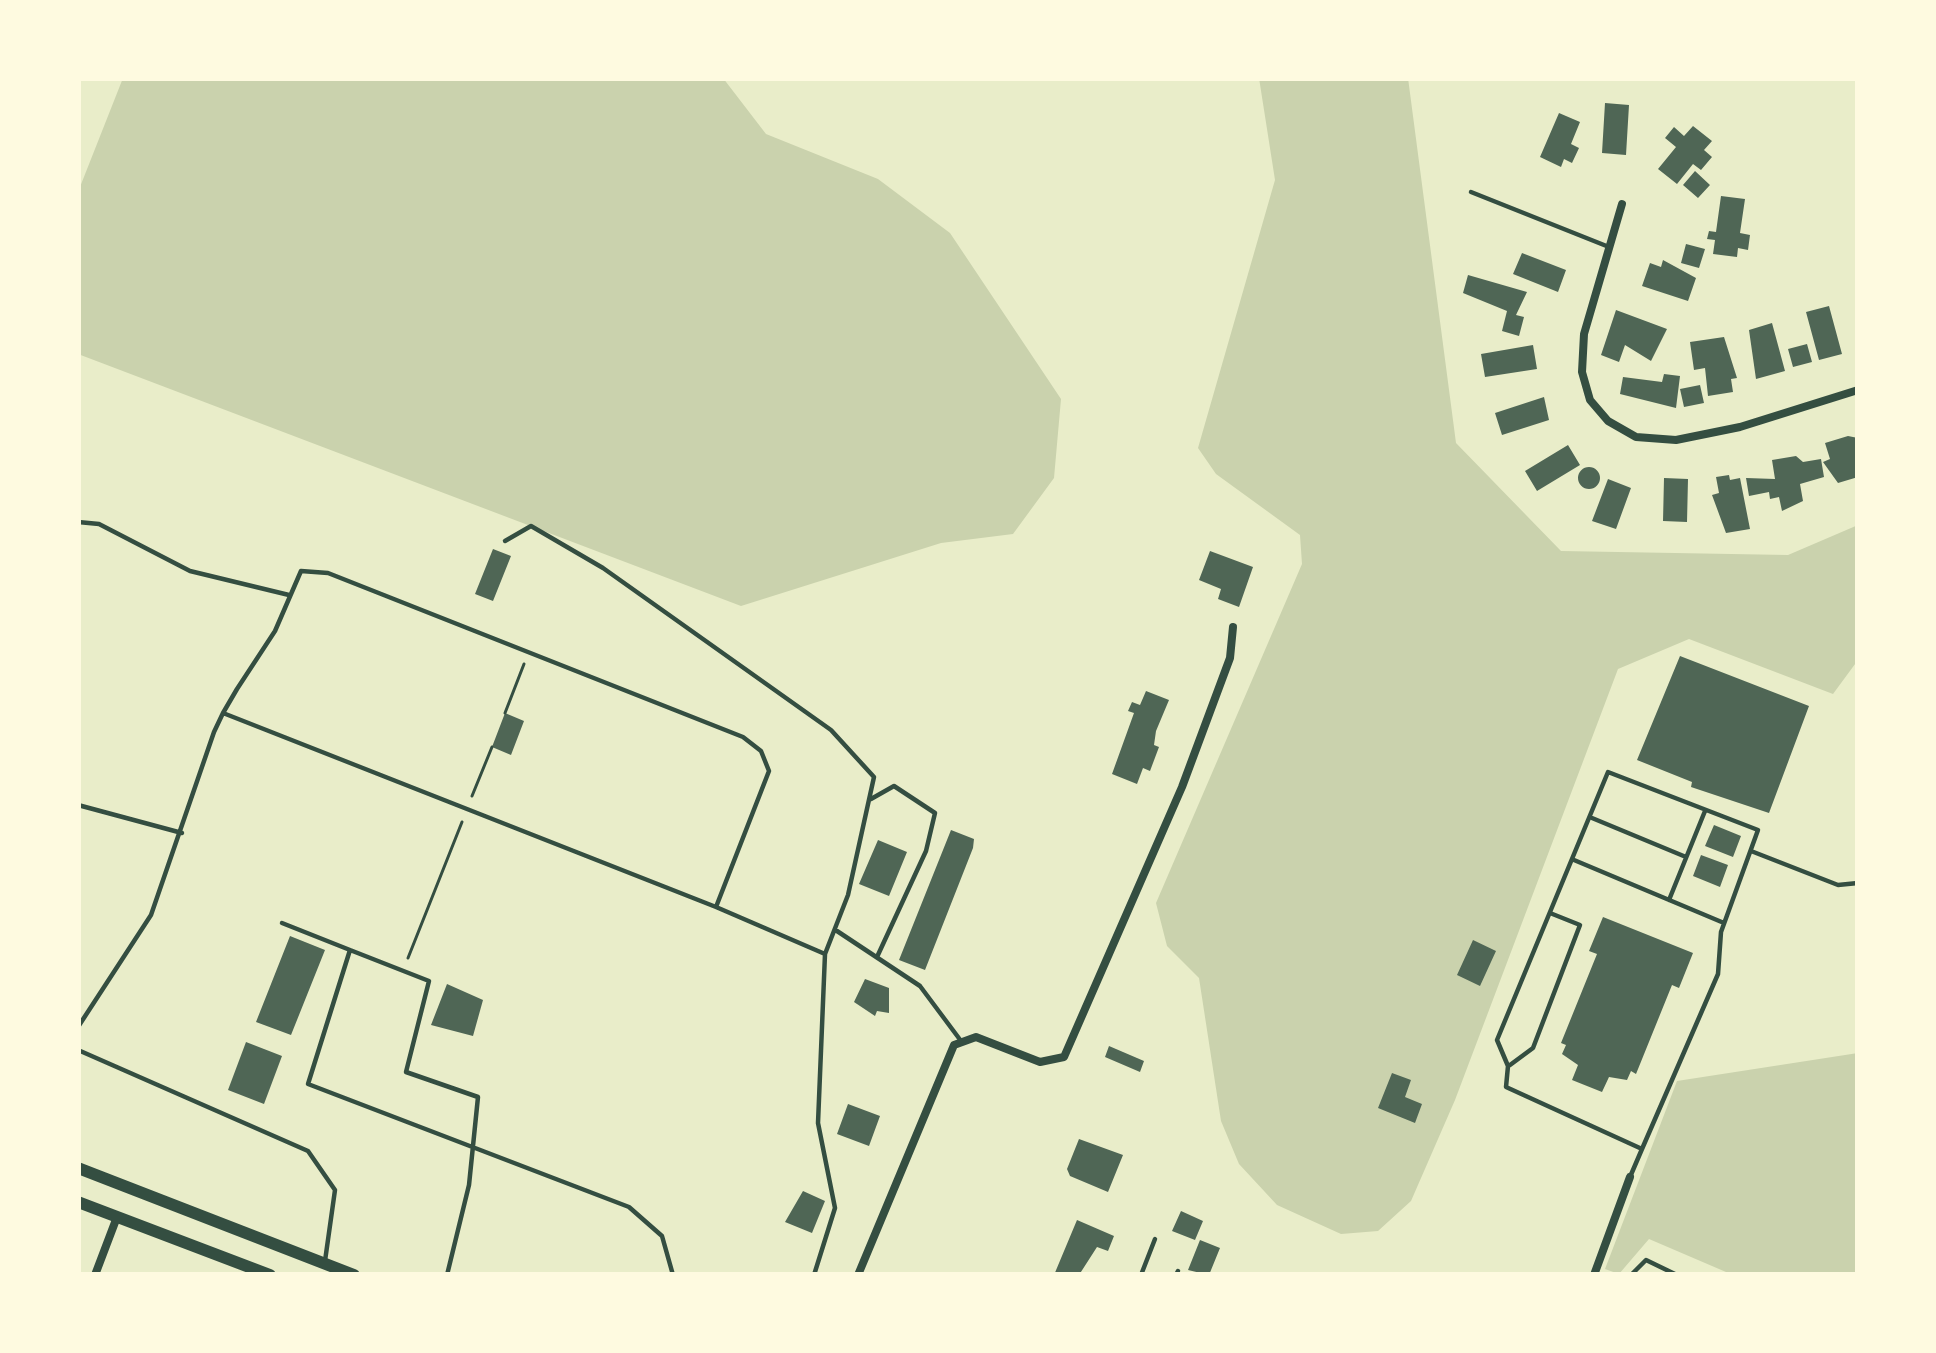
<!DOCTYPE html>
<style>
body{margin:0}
#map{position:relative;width:1936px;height:1353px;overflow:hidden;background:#e9edc9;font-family:Barlow,sans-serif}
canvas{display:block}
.frame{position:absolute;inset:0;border:81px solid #fefae0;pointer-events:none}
</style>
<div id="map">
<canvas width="1936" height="1353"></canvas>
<div class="frame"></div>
</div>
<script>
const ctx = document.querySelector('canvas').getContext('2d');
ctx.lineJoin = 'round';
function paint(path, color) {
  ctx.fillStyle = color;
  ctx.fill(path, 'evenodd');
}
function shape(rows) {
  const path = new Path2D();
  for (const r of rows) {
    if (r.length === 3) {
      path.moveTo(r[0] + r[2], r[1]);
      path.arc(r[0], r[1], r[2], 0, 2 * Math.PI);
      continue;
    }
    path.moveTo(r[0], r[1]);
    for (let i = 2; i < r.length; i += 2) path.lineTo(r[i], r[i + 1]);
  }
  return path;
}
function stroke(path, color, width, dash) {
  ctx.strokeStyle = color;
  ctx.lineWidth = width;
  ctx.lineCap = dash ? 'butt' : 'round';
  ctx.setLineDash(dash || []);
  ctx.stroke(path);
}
paint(shape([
 [123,78,723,78,766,134,878,179,950,233,1061,399,1054,478,1013,534,941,543,741,606,78,354,78,192],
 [1259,78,1408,78,1456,443,1561,551,1788,555,1858,525,1858,660,1833,694,1689,639,1618,669,1455,1100,1411,1201,1378,1231,1341,1234,1277,1205,1239,1164,1221,1121,1199,978,1167,946,1156,903,1302,564,1300,535,1216,474,1198,448,1275,180],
 [1858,1053,1858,1275,1733,1275,1649,1239,1619,1274,1605,1269,1677,1081]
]), '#cad2ad');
paint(shape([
 [1605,103,1629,105,1626,155,1602,153],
 [1559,113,1580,122,1571,144,1579,148,1572,163,1564,159,1561,167,1540,157],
 [1693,126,1712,141,1704,150,1712,157,1701,170,1693,164,1677,184,1658,169,1676,147,1665,138,1674,127,1684,136],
 [1695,171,1710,185,1698,198,1683,185],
 [1721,196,1745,199,1740,233,1750,235,1748,250,1738,248,1737,257,1713,254,1715,240,1707,239,1709,231,1716,232],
 [1686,244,1705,249,1699,268,1681,263],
 [1522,253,1566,270,1558,292,1513,274],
 [1663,260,1696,278,1688,301,1642,286,1650,263,1661,267],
 [1468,275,1527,292,1516,315,1524,317,1519,336,1502,331,1507,311,1463,293],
 [1829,306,1842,354,1819,360,1806,312],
 [1616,310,1667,329,1651,361,1625,345,1619,362,1601,355],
 [1772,323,1785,371,1756,379,1749,330],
 [1724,337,1737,378,1731,379,1733,392,1708,396,1705,368,1694,370,1690,342],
 [1807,344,1812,362,1793,367,1788,349],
 [1533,345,1537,369,1485,377,1481,354],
 [1664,374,1680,376,1676,408,1620,394,1623,377,1662,382],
 [1700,385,1704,403,1684,407,1680,389],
 [1544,397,1549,420,1502,435,1495,413],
 [1848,436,1858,438,1858,477,1838,483,1823,462,1830,459,1825,443],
 [1568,445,1580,465,1537,491,1525,471],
 [1796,456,1803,462,1821,459,1824,477,1800,484,1803,501,1782,511,1779,497,1770,499,1769,492,1749,496,1746,478,1775,479,1772,460],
 [1589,478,11],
 [1729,475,1730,480,1740,478,1750,529,1726,533,1712,495,1719,493,1716,477],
 [1664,478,1688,479,1687,522,1663,521],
 [1608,479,1631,488,1616,529,1592,521],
 [493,549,511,556,493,601,475,594],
 [1210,551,1253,567,1239,607,1218,599,1221,589,1199,580],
 [1680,656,1809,706,1769,813,1691,787,1692,782,1637,760],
 [1146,691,1169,700,1156,731,1154,745,1159,747,1150,771,1143,768,1137,784,1112,774,1134,713,1128,711,1132,702,1140,705],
 [505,713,524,721,511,755,492,747],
 [1714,825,1741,836,1733,857,1705,846],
 [951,830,974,839,973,848,925,970,899,960],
 [878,840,907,852,889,896,859,884],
 [1701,855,1728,865,1720,887,1693,876],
 [1603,917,1693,953,1679,988,1672,985,1636,1074,1631,1071,1627,1080,1609,1077,1602,1092,1572,1080,1578,1065,1562,1054,1566,1045,1561,1043,1597,954,1589,951],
 [290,936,325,950,291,1035,256,1022],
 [1473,940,1496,951,1480,986,1457,975],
 [865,979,889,988,889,1013,877,1011,875,1016,854,1002],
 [447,984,483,1000,473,1036,431,1025],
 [246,1042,282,1056,264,1104,228,1090],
 [1109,1046,1144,1061,1140,1072,1105,1057],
 [1392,1073,1411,1080,1405,1097,1422,1104,1415,1123,1378,1108],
 [848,1104,880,1116,869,1146,837,1134],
 [1079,1139,1123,1155,1108,1192,1070,1176,1067,1169],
 [803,1191,825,1201,812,1233,785,1222],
 [1181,1211,1203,1221,1195,1240,1172,1231],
 [1077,1220,1114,1236,1108,1251,1097,1247,1079,1275,1054,1275],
 [1200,1240,1220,1248,1209,1275,1188,1270]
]), '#4f6655');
stroke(shape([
 [505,713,524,664],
 [472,796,492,747],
 [408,958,462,822]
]), '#344e41', 3);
stroke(shape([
 [1471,192,1609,247],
 [78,522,99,524,190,571,289,595],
 [505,541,531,526,603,568,831,730,874,777,848,895,825,954,818,1123,835,1208,814,1275],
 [871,799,894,786,935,813,926,851,877,957],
 [78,805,182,833],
 [1592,818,1686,857],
 [1751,851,1838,885,1858,883],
 [1574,860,1724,923],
 [1669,900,1705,811],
 [716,907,825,954],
 [282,923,350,950,308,1084,629,1207,662,1236,673,1275],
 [837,931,920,986,961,1041],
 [350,950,429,981,406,1072,478,1097,469,1185,447,1275],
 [78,1027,151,915,214,732,223,713,237,689,275,631,301,571,328,573,743,737,761,751,769,771,716,907,223,713],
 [78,1050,308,1151,335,1190,325,1261],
 [1510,1065,1533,1048,1580,925,1550,913],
 [1630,1177,1642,1149,1718,974,1721,932,1758,830,1608,772,1497,1040,1508,1066,1506,1087,1642,1149],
 [1141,1275,1155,1239],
 [1176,1275,1178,1271],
 [1631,1275,1646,1260,1677,1275]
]), '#344e41', 4.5);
stroke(shape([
 [1622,204,1584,334,1582,372,1590,400,1608,421,1636,437,1676,440,1740,427,1858,390],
 [95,1275,117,1217],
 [858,1275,954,1045,976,1037,1040,1062,1064,1057,1182,787,1230,658,1233,627],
 [1594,1275,1630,1177]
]), '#344e41', 8);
stroke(shape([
 [78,1168,354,1275],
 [78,1202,270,1275]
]), '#344e41', 12);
</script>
